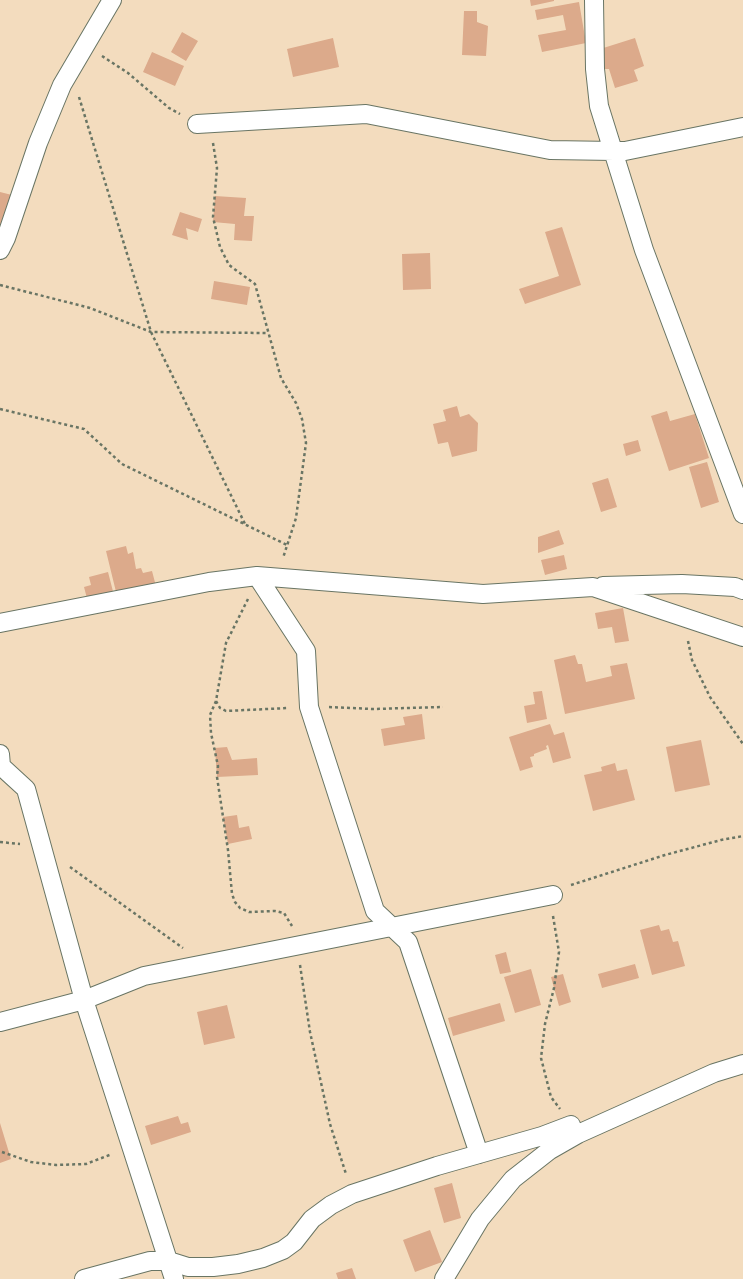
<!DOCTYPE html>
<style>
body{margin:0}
canvas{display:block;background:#f3dcbe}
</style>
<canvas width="743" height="1279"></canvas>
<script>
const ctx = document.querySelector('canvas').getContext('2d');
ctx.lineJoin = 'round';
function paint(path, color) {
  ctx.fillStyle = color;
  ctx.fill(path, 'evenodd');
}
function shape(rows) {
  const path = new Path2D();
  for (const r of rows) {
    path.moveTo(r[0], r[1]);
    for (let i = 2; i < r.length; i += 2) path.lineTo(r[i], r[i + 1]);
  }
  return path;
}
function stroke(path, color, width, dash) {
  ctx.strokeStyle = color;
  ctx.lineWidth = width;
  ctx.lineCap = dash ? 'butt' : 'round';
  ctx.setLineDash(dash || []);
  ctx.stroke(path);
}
paint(shape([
 [530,0,554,0,554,1,531,6],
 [579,2,586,43,542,52,538,35,566,30,563,15,537,20,535,10],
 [464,11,477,11,477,22,488,26,486,56,462,55],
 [182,32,198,41,186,61,171,52],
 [333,38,339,67,293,77,287,49],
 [635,38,644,66,634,70,638,81,615,88,609,69,603,69,597,50],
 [152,52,184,66,175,86,143,72],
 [0,192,12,195,2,227,0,226],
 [215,196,246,198,244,216,254,216,252,241,234,240,235,224,213,222],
 [180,212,202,219,198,232,186,228,188,240,172,235],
 [562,227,581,285,525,304,519,289,559,276,545,232],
 [430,253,431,289,403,290,402,254],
 [214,281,250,287,247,305,211,299],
 [457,406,460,417,469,414,478,423,477,451,452,457,448,442,438,444,433,424,446,421,443,410],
 [667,411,670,421,695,414,709,458,669,471,651,416],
 [638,440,641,451,626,456,623,444],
 [707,462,719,502,701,508,689,467],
 [608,478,617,507,601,512,592,483],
 [559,530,564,544,538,553,538,537],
 [126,546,128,554,133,552,136,569,141,568,143,573,152,571,157,590,118,600,106,551],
 [564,555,567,569,545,575,541,560],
 [108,572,116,603,90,610,84,587,91,585,89,577],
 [623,608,629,641,615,643,612,627,598,629,595,613],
 [575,655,578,664,582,664,586,682,612,676,610,666,627,663,635,699,565,714,554,660],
 [542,691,547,719,527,723,524,706,535,704,533,692],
 [422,714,425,739,384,746,381,729,405,725,403,717],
 [550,724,554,735,564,732,571,758,553,763,548,745,546,746,547,749,534,754,534,756,530,757,533,767,520,771,509,737],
 [701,740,710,785,675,792,666,747],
 [227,747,232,760,257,758,258,775,217,777,215,748],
 [615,763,617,771,627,769,635,800,593,811,584,775,602,771,601,767],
 [237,815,239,828,249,826,252,839,228,844,223,817],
 [659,925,661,931,669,929,673,942,678,941,685,966,652,975,640,930],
 [506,952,511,972,500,974,495,955],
 [635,964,639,978,602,988,598,974],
 [531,969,541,1005,515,1013,504,977],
 [563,974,571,1002,559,1006,551,977],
 [500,1003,505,1021,453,1036,448,1018],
 [227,1005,235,1038,204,1045,197,1012],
 [178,1116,181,1124,188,1122,191,1132,151,1145,145,1126],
 [0,1123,11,1159,0,1163],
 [452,1183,461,1218,444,1223,434,1188],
 [430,1230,442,1262,415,1272,403,1240],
 [352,1268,356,1279,338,1279,336,1273]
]), '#dcaa8b');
const street = shape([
 [594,0,595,69,599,106,644,250,743,514],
 [197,124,366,114,550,150,614,151,625,151,743,127],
 [0,250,6,238,38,143,62,85,112,0],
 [257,576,306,651,309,707,375,911,408,942,479,1154],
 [603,586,682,584,735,587,743,590],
 [0,623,209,582,257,576,483,594,593,587,743,637],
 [0,754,1,766,26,789,84,1000,174,1279],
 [0,1022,84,1000,144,976,553,895],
 [84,1279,150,1261,169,1261,188,1267,213,1267,238,1264,263,1258,283,1250,294,1242,312,1219,331,1205,352,1194,437,1166,542,1136,571,1125],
 [444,1279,480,1219,513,1179,550,1150,578,1134,714,1073,743,1064]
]);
stroke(street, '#697564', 20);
stroke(shape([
 [102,56,128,73,169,108,180,114],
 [79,97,151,332,246,526],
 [213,143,217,168,213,217,220,247,229,265,255,284,281,378,296,403,302,419,306,443,296,518,283,558],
 [0,285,90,308,151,332,267,333],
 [0,409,84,429,122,464,287,545],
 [248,599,226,643,216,701,220,708,226,711,288,708],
 [688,641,692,660,710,697,743,744],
 [216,701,210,715,211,733,218,766,217,777,228,850,232,894,235,902,240,908,249,912,275,911,284,913,292,926],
 [329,707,373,709,443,707],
 [0,842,20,844],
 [70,867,183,948],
 [571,885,665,855,721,840,743,836],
 [553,916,559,952,554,988,545,1024,541,1058,551,1097,560,1109],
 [300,965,310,1032,330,1124,346,1174],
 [2,1152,31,1162,56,1165,86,1164,112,1154]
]), '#697564', 2.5, [3, 3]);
stroke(street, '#fff', 18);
</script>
